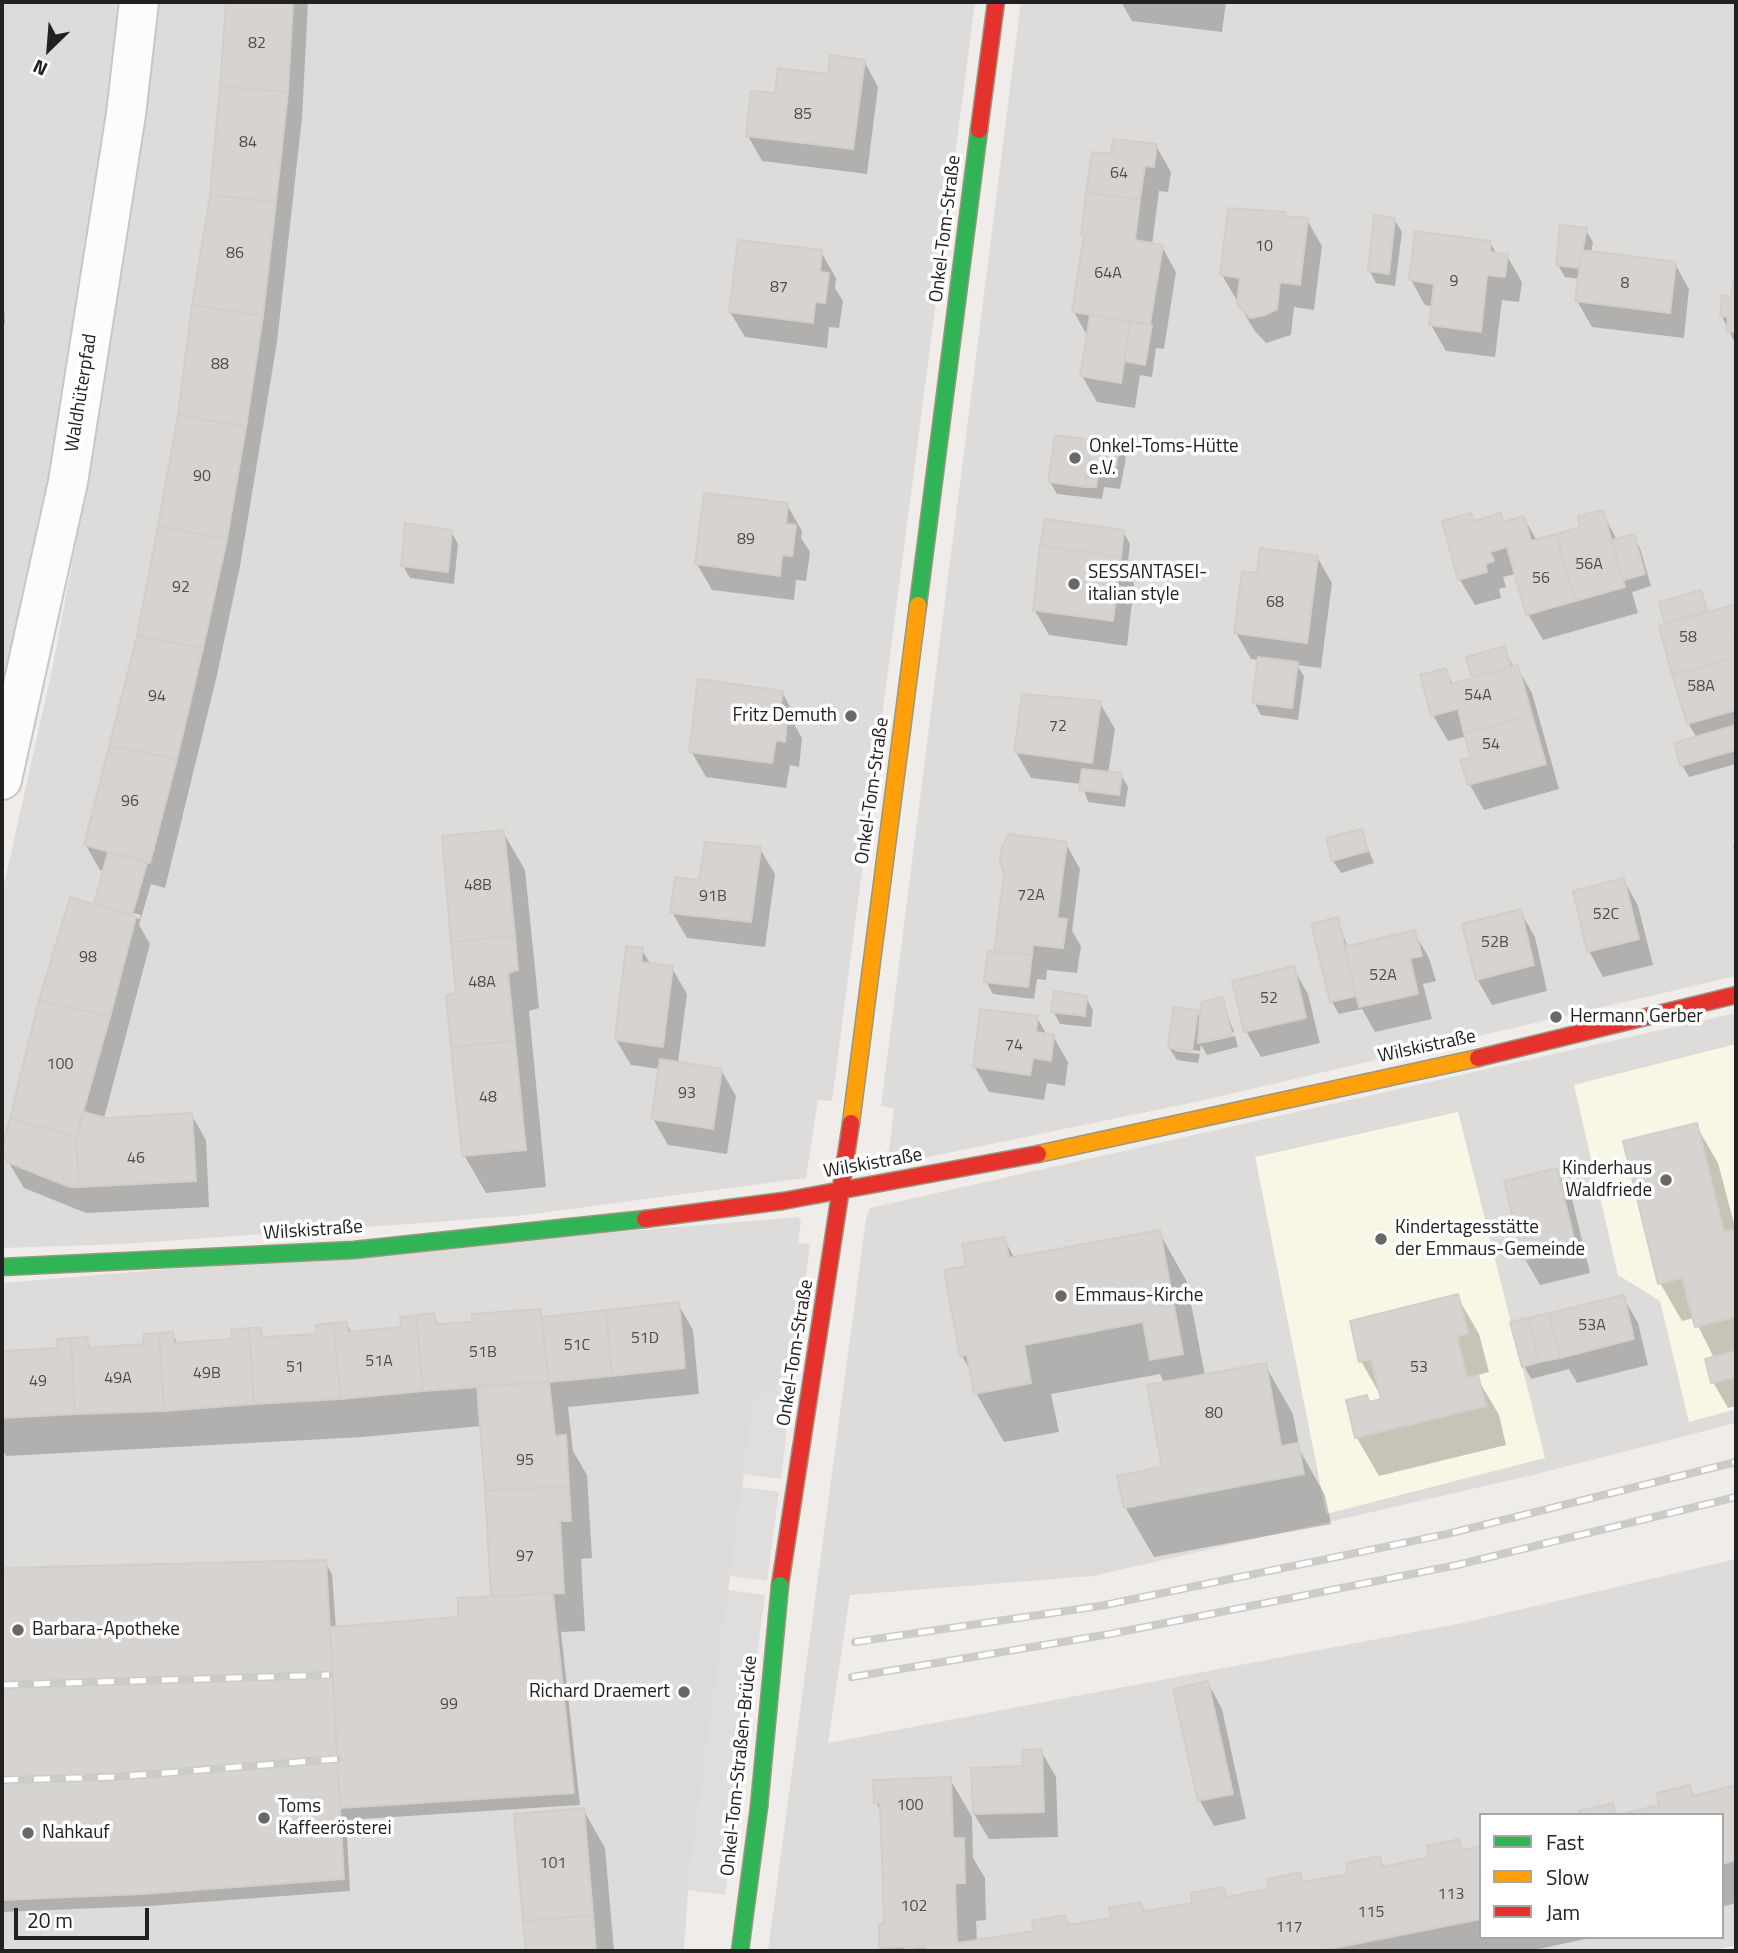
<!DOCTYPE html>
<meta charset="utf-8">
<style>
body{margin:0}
#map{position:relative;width:1738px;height:1953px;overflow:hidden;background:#efece9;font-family:"Titillium Web",sans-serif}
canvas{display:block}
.frame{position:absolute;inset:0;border:4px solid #212121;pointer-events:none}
.legend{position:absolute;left:1479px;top:1813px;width:245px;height:126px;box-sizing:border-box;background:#fff;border:2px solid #a6a6a6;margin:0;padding:9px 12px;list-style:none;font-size:21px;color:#212121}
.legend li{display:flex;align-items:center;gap:14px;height:35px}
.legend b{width:35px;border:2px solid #a6a6a6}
.north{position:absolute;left:14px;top:14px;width:70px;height:70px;-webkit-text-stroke:5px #fff;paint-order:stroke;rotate:205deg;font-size:19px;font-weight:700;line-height:28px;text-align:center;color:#212121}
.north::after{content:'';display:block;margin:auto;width:24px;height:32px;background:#212121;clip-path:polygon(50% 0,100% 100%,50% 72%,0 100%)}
.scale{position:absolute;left:14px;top:1908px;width:135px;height:32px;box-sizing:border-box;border:4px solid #212121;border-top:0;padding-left:9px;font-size:21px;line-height:24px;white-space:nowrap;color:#212121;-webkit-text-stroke:5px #fff;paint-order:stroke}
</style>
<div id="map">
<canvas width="1738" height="1953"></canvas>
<div class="frame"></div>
<ul class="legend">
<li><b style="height:9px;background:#30b455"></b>Fast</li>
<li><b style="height:9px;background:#ff9f0a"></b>Slow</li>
<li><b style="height:9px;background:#e5322d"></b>Jam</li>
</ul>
<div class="north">N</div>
<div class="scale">20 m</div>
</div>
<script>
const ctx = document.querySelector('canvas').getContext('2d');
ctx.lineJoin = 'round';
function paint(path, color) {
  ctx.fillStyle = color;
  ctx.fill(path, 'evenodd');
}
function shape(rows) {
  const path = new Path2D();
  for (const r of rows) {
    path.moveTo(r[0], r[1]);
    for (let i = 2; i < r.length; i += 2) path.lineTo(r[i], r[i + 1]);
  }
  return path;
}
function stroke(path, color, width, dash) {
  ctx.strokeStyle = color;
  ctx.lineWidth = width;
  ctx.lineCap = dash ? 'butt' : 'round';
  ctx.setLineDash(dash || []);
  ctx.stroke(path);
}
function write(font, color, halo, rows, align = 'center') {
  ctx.font = font + ' "Titillium Web",sans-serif';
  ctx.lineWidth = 7;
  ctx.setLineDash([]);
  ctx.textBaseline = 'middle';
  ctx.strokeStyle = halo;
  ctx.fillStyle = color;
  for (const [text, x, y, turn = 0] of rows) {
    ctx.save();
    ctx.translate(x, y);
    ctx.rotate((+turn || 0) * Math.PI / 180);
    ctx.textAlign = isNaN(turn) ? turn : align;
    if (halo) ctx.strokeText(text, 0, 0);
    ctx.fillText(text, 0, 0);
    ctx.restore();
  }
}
paint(shape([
 [2,2,122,2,83,302,2,739],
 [155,2,975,2,832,1101,818,1100,806,1178,525,1215,423,1223,121,1244,2,1248,2,893,52,670,97,432,138,152],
 [1021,2,1736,2,1736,976,1200,1101,899,1163,888,1160,894,1108,881,1106],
 [1736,1013,1736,1423,1533,1475,1093,1576,850,1595,828,1743,1467,1622,1736,1559,1736,1945,1712,1951,768,1951,866,1219,870,1208],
 [1481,1815,1722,1815,1722,1937,1481,1937],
 [798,1217,801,1221,798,1243,810,1244,794,1371,789,1380,754,1399,688,1890,684,1951,2,1951,2,1283]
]), '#dedcdb');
paint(shape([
 [1736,1044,1736,1409,1689,1422,1660,1301,1618,1275,1574,1085],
 [1458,1112,1545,1458,1326,1514,1255,1157]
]), '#f8f6e5');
paint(shape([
 [1255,1157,1326,1514,1104,1563,849,1595,898,1223]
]), '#dddcdb');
paint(shape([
 [794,1371,781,1479,743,1474,754,1398,788,1380],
 [742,1487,779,1492,767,1581,730,1576],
 [728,1590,765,1595,725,1895,688,1890]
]), '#dfdedd');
paint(shape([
 [227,2,308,2,302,118,277,342,240,566,217,675,165,888,151,884,139,925,150,944,104,1118,191,1114,206,1140,209,1207,86,1213,24,1188,2,1151,40,1000,95,907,105,871,100,870,85,844,138,637,180,415,211,195],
 [103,905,141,915,140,919,103,909],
 [1121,2,1226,2,1222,32,1132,21],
 [864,61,878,87,867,174,762,161,748,136,776,95],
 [1156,146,1171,172,1168,192,1159,191,1152,245,1162,247,1176,272,1164,349,1156,348,1152,377,1140,375,1135,408,1097,402,1082,376,1088,337,1074,312,1085,238,1083,234,1112,156],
 [1284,213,1287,218,1307,220,1322,246,1314,310,1294,307,1291,335,1266,343,1254,330,1222,275],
 [1394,219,1402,232,1395,286,1376,283,1369,270],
 [1586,230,1593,242,1591,253,1675,264,1689,289,1684,338,1592,327,1577,301,1580,279,1565,277,1558,265],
 [1490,242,1497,255,1507,256,1522,282,1519,302,1502,300,1495,357,1446,351,1431,325,1433,307,1425,305,1411,280],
 [821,252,836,278,835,288,843,301,839,328,829,327,827,348,745,337,730,312],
 [2,280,5,324,2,324],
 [1735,281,1736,281,1736,345,1721,315,1732,299],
 [1119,445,1126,458,1120,489,1104,487,1102,499,1057,494,1050,482],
 [787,505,802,531,801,538,810,552,806,581,796,580,794,600,712,590,697,564],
 [1602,512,1617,540,1633,536,1640,548,1651,586,1632,592,1638,613,1543,640,1528,614,1516,574,1503,577,1506,587,1499,589,1501,598,1475,605,1460,580,1444,523,1475,523,1500,515,1505,523,1524,518,1537,541,1583,528],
 [451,531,458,544,454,584,410,578,403,566],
 [1123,531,1130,544,1127,571,1134,584,1127,646,1049,635,1034,609],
 [1317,557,1332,583,1321,668,1297,665,1304,676,1298,720,1261,715,1254,702,1259,660,1251,659,1236,633,1258,575],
 [1700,593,1709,613,1736,607,1736,764,1689,777,1682,765,1697,738,1688,723,1667,623],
 [1504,648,1514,668,1517,667,1532,693,1559,789,1484,810,1470,785,1463,762,1473,759,1467,736,1448,741,1433,715,1445,670,1454,685,1474,679],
 [782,692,796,718,795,726,802,738,799,767,790,765,786,788,706,777,691,751],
 [1100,703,1115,729,1108,774,1121,775,1128,787,1125,807,1088,802,1082,784,1031,778,1016,752],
 [1361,831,1374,863,1341,873,1333,861],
 [503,832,525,870,539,1008,529,1011,546,1187,486,1193,464,1155,458,994],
 [1066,844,1080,869,1072,931,1081,946,1077,973,1047,970,1046,980,1037,979,1034,999,993,994,986,981,997,954,1006,873],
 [1736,845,1736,860,1733,846],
 [760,849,775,874,765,947,687,938,672,912,701,882],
 [1624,880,1638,906,1653,965,1603,977,1589,951],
 [1520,911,1535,937,1547,991,1492,1005,1477,979],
 [1337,919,1348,948,1414,932,1429,958,1436,981,1423,984,1432,1019,1375,1032,1362,1009,1339,1014,1332,1002],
 [642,950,651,965,672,968,687,994,678,1063,721,1070,736,1096,727,1154,668,1145,653,1119,660,1069,631,1065,616,1040],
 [1293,968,1308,994,1320,1043,1261,1057,1246,1031],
 [1086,998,1093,1010,1091,1027,1060,1024,1053,1011],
 [1222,999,1234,1032,1205,1040,1205,1043,1235,1036,1238,1047,1207,1055,1201,1045,1200,1051,1175,1048,1175,1051,1200,1054,1198,1063,1177,1060,1169,1048,1197,1012,1201,1019],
 [1037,1018,1047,1035,1053,1036,1068,1062,1065,1086,1047,1083,1044,1100,989,1092,974,1066],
 [1696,1125,1718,1163,1736,1231,1736,1406,1728,1408,1713,1382,1714,1358,1694,1318,1682,1321,1660,1283],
 [1556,1170,1571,1195,1590,1273,1540,1285,1525,1259],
 [1159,1232,1187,1282,1205,1376,1265,1365,1293,1414,1300,1451,1325,1495,1331,1524,1154,1557,1125,1507,1164,1469,1165,1384,1160,1374,1051,1394,1059,1432,1004,1442,976,1393,972,1373,962,1356,968,1268,1004,1239,1015,1259],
 [1457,1296,1479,1334,1489,1372,1478,1375,1479,1381,1499,1415,1506,1445,1379,1476,1357,1438,1348,1401,1370,1404,1383,1400,1361,1361],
 [1623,1297,1638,1323,1648,1365,1577,1383,1569,1369,1531,1379,1524,1366],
 [678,1304,693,1330,699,1394,568,1407,573,1451,587,1475,592,1558,581,1559,585,1631,561,1632,580,1805,346,1820,350,1891,149,1906,2,1912,2,1569,325,1562,332,1574,336,1629,460,1619,493,1598,481,1426,363,1437,6,1456,2,1449,2,1352,59,1350,86,1339,92,1349,145,1346,172,1334,179,1345,234,1341,259,1329,265,1339,318,1335,346,1323,352,1333,403,1328,433,1315,439,1326,473,1323,539,1311,543,1318],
 [1208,1683,1222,1709,1246,1819,1214,1826,1200,1801,1176,1690],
 [1041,1751,1056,1777,1058,1837,989,1839,974,1814],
 [950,1779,972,1817,973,1858,985,1878,986,1920,976,1921,977,1941,1036,1932,1064,1917,1070,1926,1113,1919,1141,1904,1146,1913,1194,1905,1223,1889,1228,1898,1271,1890,1299,1874,1305,1884,1350,1875,1379,1858,1385,1868,1431,1858,1458,1841,1464,1851,1481,1847,1481,1937,1595,1937,1529,1951,883,1951,881,1948,885,1925,882,1812,876,1803],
 [933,1944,934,1947,904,1949,904,1945],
 [1689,1787,1695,1797,1736,1787,1736,1903,1722,1907,1722,1815,1661,1806],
 [583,1809,605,1848,614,1951,528,1951,516,1816]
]), '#0003');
const building = shape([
 [226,2,293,2,288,92,220,86,226,2],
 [830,55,865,60,853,149,746,136,751,91,775,93,778,68,828,74,830,55],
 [220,86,288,92,276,202,210,195,220,86],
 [1113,139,1157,144,1154,167,1145,166,1140,199,1086,193,1092,152,1111,154,1113,139],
 [1086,193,1140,199,1135,240,1163,245,1150,324,1072,312,1084,235,1081,234,1086,193],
 [210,195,276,202,263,316,192,305,210,195],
 [1228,208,1285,212,1285,216,1308,218,1300,285,1280,282,1277,309,1265,315,1250,318,1237,304,1240,278,1220,275,1228,208],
 [1374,215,1395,218,1389,274,1368,271,1374,215],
 [1560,225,1587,228,1579,268,1556,265,1560,225],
 [1415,231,1491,241,1490,252,1508,254,1505,277,1487,275,1481,332,1429,325,1434,284,1409,280,1415,231],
 [738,240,822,250,820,272,829,273,825,303,815,302,813,323,729,312,738,240],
 [1582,250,1676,262,1670,313,1575,301,1582,250],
 [1734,279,1736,279,1736,332,1726,331,1728,317,1720,316,1722,295,1731,297,1734,279],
 [192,305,263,316,246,427,178,415,192,305],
 [1090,315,1130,322,1121,383,1080,376,1090,315],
 [1130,322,1152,325,1145,365,1124,361,1130,322],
 [178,415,246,427,227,539,158,526,178,415],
 [1055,435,1092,440,1085,487,1048,482,1055,435],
 [1092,440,1120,444,1114,477,1098,475,1096,487,1085,487,1092,440],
 [704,493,788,503,786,524,796,525,792,556,782,555,780,576,695,564,704,493],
 [1603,510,1625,587,1575,601,1556,534,1580,527,1578,516,1603,510],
 [1471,513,1474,521,1501,513,1503,522,1524,516,1531,541,1556,534,1575,601,1526,615,1507,547,1490,552,1494,561,1485,564,1487,572,1458,580,1442,521,1471,513],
 [1045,519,1124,530,1121,557,1040,546,1045,519],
 [405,523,452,530,448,572,401,566,405,523],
 [158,526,227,539,203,648,137,636,158,526],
 [1634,534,1645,574,1623,580,1612,540,1634,534],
 [1040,546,1121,557,1113,621,1033,610,1040,546],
 [1260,548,1318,556,1307,643,1234,633,1242,571,1257,573,1260,548],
 [1701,590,1707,611,1665,624,1659,602,1701,590],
 [1736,604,1736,631,1734,632,1736,657,1672,675,1659,626,1736,604],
 [137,636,203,648,177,759,109,746,137,636],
 [1505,646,1511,667,1472,678,1466,657,1505,646],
 [1258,657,1298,662,1292,708,1252,703,1258,657],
 [1736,657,1736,710,1687,724,1672,675,1736,657],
 [1518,665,1532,715,1464,734,1458,709,1431,716,1420,675,1446,668,1451,684,1518,665],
 [698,679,783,691,780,709,788,710,785,742,776,740,772,763,689,752,698,679],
 [1022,694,1101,701,1092,763,1014,752,1022,694],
 [1532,715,1546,764,1468,785,1460,760,1471,758,1464,734,1532,715],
 [1736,725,1736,750,1680,766,1674,743,1736,725],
 [109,746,177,759,150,863,84,845,109,746],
 [1082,769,1122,773,1119,795,1079,790,1082,769],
 [1362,829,1368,851,1332,861,1326,838,1362,829],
 [504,830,515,936,451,942,442,836,504,830],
 [1009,834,1067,842,1057,918,1067,919,1063,948,1033,945,1032,955,994,952,1004,874,1000,862,1002,846,1009,834],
 [705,842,761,847,751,922,670,913,675,877,699,880,705,842],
 [108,852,147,863,132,915,94,904,108,852],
 [1624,878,1639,939,1587,952,1573,891,1624,878],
 [70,897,136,917,110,1017,39,1000,70,897],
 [1521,909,1534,965,1476,980,1462,924,1521,909],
 [1338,917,1356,996,1330,1002,1311,924,1338,917],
 [1415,930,1422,956,1410,958,1418,994,1359,1007,1344,947,1415,930],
 [515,936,518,970,508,973,515,1041,451,1047,446,995,456,993,451,942,515,936],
 [626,946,643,948,641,962,673,966,663,1047,615,1040,626,946],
 [988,951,1032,955,1028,987,984,982,988,951],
 [1294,966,1306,1018,1244,1032,1232,981,1294,966],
 [1054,991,1087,996,1085,1016,1051,1012,1054,991],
 [1223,997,1232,1035,1198,1043,1201,1002,1223,997],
 [39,1000,110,1017,76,1137,10,1118,39,1000],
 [1173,1007,1198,1010,1192,1051,1168,1048,1173,1007],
 [980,1009,1038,1016,1036,1032,1054,1035,1051,1061,1033,1058,1030,1075,973,1067,980,1009],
 [515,1041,526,1150,462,1156,451,1047,515,1041],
 [660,1059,722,1069,713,1129,651,1119,660,1059],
 [84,1112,106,1118,192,1113,196,1181,79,1187,76,1137,84,1112],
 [10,1118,76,1137,79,1187,70,1187,7,1162,2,1147,10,1118],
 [1697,1123,1724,1232,1736,1229,1736,1317,1695,1327,1682,1278,1658,1284,1623,1141,1697,1123],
 [1557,1168,1576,1247,1523,1260,1504,1181,1557,1168],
 [1160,1230,1183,1354,1150,1360,1143,1322,1024,1345,1031,1383,974,1394,967,1355,960,1356,944,1270,966,1266,962,1244,1005,1237,1009,1258,1160,1230],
 [1458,1294,1468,1333,1457,1337,1467,1377,1478,1375,1486,1406,1355,1438,1346,1400,1367,1395,1369,1402,1381,1399,1371,1359,1359,1362,1350,1321,1458,1294],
 [1624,1295,1634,1339,1560,1358,1549,1313,1624,1295],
 [679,1302,685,1368,612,1376,606,1310,679,1302],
 [540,1309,549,1382,423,1391,416,1315,434,1313,436,1324,472,1322,472,1314,540,1309],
 [606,1310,612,1376,549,1382,542,1317,606,1310],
 [1549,1313,1560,1358,1539,1362,1528,1318,1549,1313],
 [416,1315,423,1391,341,1399,333,1323,347,1322,348,1332,401,1327,400,1317,416,1315],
 [1528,1318,1539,1362,1522,1367,1510,1322,1528,1318],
 [333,1323,341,1399,254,1404,249,1328,260,1328,262,1337,316,1334,316,1325,333,1323],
 [249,1328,254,1404,164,1411,159,1333,173,1332,174,1343,232,1339,231,1330,249,1328],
 [159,1333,164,1411,75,1414,71,1338,87,1337,89,1348,143,1344,144,1334,159,1333],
 [71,1338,75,1414,2,1418,2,1351,57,1348,57,1339,71,1338],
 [1736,1351,1736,1377,1711,1383,1705,1359,1736,1351],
 [1266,1363,1281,1446,1298,1443,1304,1474,1124,1508,1117,1476,1162,1467,1147,1385,1266,1363],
 [549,1382,555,1436,566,1435,569,1486,485,1491,477,1386,549,1382],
 [569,1486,571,1521,560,1521,564,1593,491,1597,485,1491,569,1486],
 [326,1560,344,1879,141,1894,2,1900,2,1568,326,1560],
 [553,1593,574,1793,340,1808,330,1627,458,1617,458,1598,553,1593],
 [1208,1681,1233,1794,1198,1801,1173,1689,1208,1681],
 [1042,1749,1044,1812,973,1814,971,1768,1023,1766,1022,1750,1042,1749],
 [951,1777,953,1838,964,1838,965,1883,955,1883,957,1943,1034,1931,1032,1921,1065,1915,1068,1925,1111,1918,1109,1908,1141,1902,1143,1912,1192,1903,1191,1893,1224,1887,1226,1897,1269,1889,1267,1879,1300,1872,1302,1882,1348,1874,1346,1863,1380,1856,1382,1867,1429,1857,1427,1846,1459,1839,1462,1850,1481,1846,1481,1919,1320,1951,926,1951,925,1946,879,1948,879,1924,884,1923,880,1803,874,1803,873,1780,951,1777],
 [1690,1785,1693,1796,1736,1785,1736,1860,1722,1864,1722,1815,1618,1815,1659,1805,1657,1793,1690,1785],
 [1613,1803,1615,1815,1580,1815,1579,1811,1613,1803],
 [584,1808,593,1915,523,1921,514,1814,584,1808],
 [593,1915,596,1951,526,1951,523,1921,593,1915]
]);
paint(building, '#d6d3d0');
stroke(building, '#d2ceca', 2);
const street = shape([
 [2,780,68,482,126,114,139,2]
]);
const fast = shape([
 [918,605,979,130],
 [2,1267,354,1250,645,1219],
 [740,1951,759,1807]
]);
const slow = shape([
 [851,1123,918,605],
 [1038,1154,1478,1058]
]);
const jam = shape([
 [979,130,996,2],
 [1478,1058,1736,995],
 [645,1219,783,1201,1038,1154],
 [780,1585,851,1123]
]);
stroke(street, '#c8c7c5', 42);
stroke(fast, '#989880', 19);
stroke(slow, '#989880', 19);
stroke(jam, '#989880', 19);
stroke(street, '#fdfcfc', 38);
stroke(fast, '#30b455', 16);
stroke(slow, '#ff9f0a', 16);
stroke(jam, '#e5322d', 16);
const rail = shape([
 [855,1642,1100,1606,1447,1534,1736,1462],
 [852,1677,1110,1634,1457,1565,1736,1497],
 [2,1685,329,1675],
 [2,1780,115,1777,337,1759]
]);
stroke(rail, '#cbcbca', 8);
stroke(rail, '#fff', 5, [16]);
const fastBridge = shape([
 [759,1807,780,1585]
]);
stroke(fastBridge, '#989880', 19, []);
stroke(fastBridge, '#30b455', 16);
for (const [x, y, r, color] of [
 [1075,458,7,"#696867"],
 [1074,584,7,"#696867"],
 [851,716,7,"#696867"],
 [1556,1017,7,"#696867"],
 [1666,1180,7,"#696867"],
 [1381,1239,7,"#696867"],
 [1061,1296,7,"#696867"],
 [18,1630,7,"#696867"],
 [684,1692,7,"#696867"],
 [264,1818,7,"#696867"],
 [28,1833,7,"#696867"]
]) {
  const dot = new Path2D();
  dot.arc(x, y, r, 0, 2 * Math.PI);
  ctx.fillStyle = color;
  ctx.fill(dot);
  stroke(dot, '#fff', 2.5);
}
write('16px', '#4e4e4d', null, [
 ["82",257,44],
 ["85",803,115],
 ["84",248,143],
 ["64",1119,174],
 ["10",1264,247],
 ["86",235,254],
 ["64A",1108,274],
 ["9",1454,282],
 ["8",1625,284],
 ["87",779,288],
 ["88",220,365],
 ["90",202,477],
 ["89",746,540],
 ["56A",1589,565],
 ["56",1541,579],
 ["92",181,588],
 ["68",1275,603],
 ["58",1688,638],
 ["58A",1701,687],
 ["54A",1478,696],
 ["94",157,697],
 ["72",1058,727],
 ["54",1491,745],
 ["96",130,802],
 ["48B",478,886],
 ["72A",1031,896],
 ["91B",713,897],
 ["52C",1606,915],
 ["52B",1495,943],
 ["98",88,958],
 ["52A",1383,976],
 ["48A",482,983],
 ["52",1269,999],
 ["74",1014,1046],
 ["100",60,1065],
 ["93",687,1094],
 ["48",488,1098],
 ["46",136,1159],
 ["53A",1592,1326],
 ["51D",645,1339],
 ["51C",577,1346],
 ["51B",483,1353],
 ["51A",379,1362],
 ["51",295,1368],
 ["53",1419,1368],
 ["49B",207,1374],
 ["49A",118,1379],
 ["49",38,1382],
 ["80",1214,1414],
 ["95",525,1461],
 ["97",525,1557],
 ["99",449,1705],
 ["100",910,1806],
 ["101",553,1864],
 ["113",1451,1895],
 ["102",914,1907],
 ["115",1371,1913],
 ["117",1289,1928]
]);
write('19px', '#212121', '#fff', [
 ["Onkel-Tom-Straße",946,229,-83],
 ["Waldhüterpfad",82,393,-81],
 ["Onkel-Tom-Straße",873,791,-82],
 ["Wilskistraße",1427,1047,-12],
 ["Wilskistraße",873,1164,-10],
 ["Wilskistraße",313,1231,-4],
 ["Onkel-Tom-Straße",796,1353,-81],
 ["Onkel-Tom-Straßen-Brücke",740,1766,-84]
]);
write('19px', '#212121', '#fff', [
 ["Onkel-Toms-Hütte",1089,447],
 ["e.V.",1089,469],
 ["SESSANTASEI-",1088,573],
 ["italian style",1088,595],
 ["Fritz Demuth",837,716,"right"],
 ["Hermann Gerber",1570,1017],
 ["Kinderhaus",1652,1169,"right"],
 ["Waldfriede",1652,1191,"right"],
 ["Kindertagesstätte",1395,1228],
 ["der Emmaus-Gemeinde",1395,1250],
 ["Emmaus-Kirche",1075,1296],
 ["Barbara-Apotheke",32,1630],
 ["Richard Draemert",670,1692,"right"],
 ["Toms",278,1807],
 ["Kaffeerösterei",278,1829],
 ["Nahkauf",42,1833]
], 'left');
</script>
